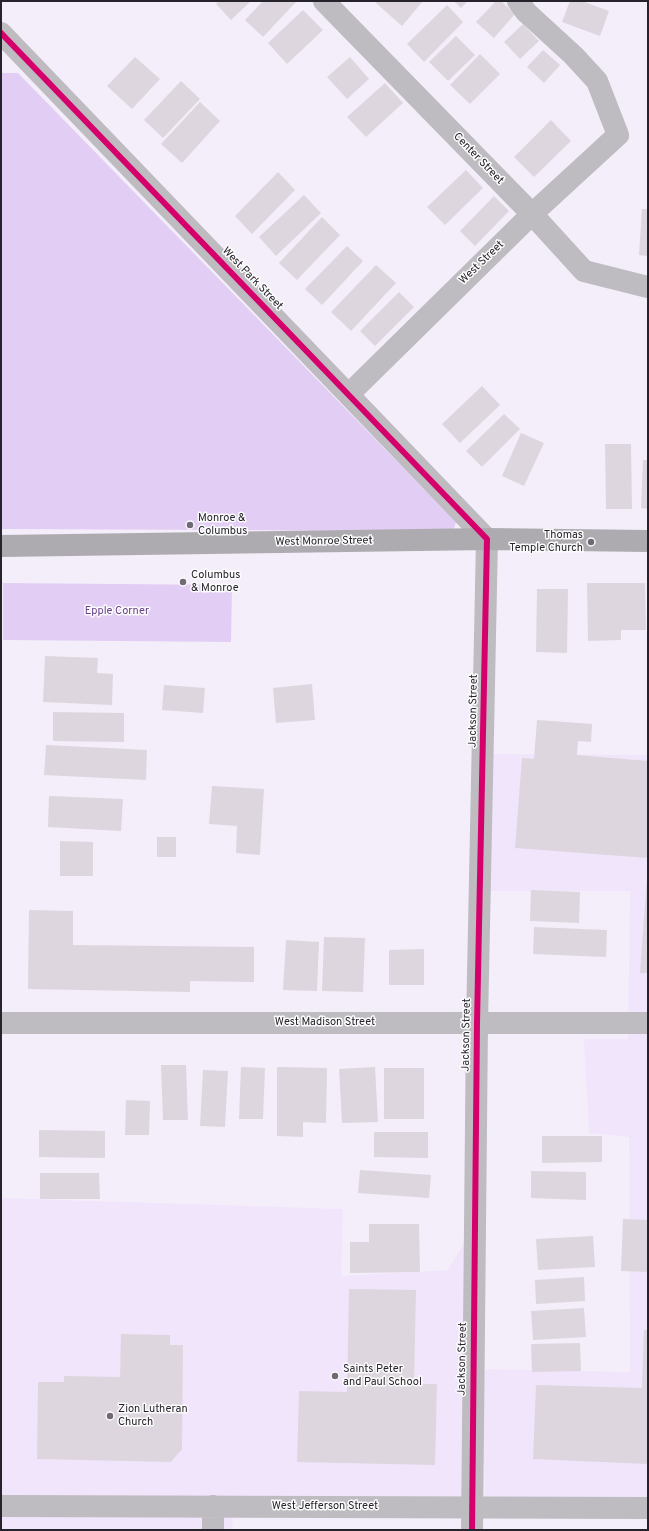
<!DOCTYPE html>
<style>
body{margin:0}
#map{position:relative;width:649px;height:1531px;overflow:hidden;background:#f4eefa;font-family:Overpass,sans-serif}
canvas{display:block}
.frame{position:absolute;inset:0;border:2px solid #27232c;pointer-events:none}
</style>
<div id="map">
<canvas width="649" height="1531"></canvas>
<div class="frame"></div>
</div>
<script>
const ctx = document.querySelector('canvas').getContext('2d');
ctx.lineJoin = 'round';
function paint(path, color) {
  ctx.fillStyle = color;
  ctx.fill(path, 'evenodd');
}
function shape(rows) {
  const path = new Path2D();
  for (const r of rows) {
    path.moveTo(r[0], r[1]);
    for (let i = 2; i < r.length; i += 2) path.lineTo(r[i], r[i + 1]);
  }
  return path;
}
function stroke(path, color, width, dash) {
  ctx.strokeStyle = color;
  ctx.lineWidth = width;
  ctx.lineCap = dash ? 'butt' : 'round';
  ctx.setLineDash(dash || []);
  ctx.stroke(path);
}
function write(font, color, halo, rows, align = 'center') {
  ctx.font = font + ' Overpass,sans-serif';
  ctx.lineWidth = 3;
  ctx.setLineDash([]);
  ctx.textBaseline = 'middle';
  ctx.strokeStyle = halo;
  ctx.fillStyle = color;
  for (const [text, x, y, turn = 0] of rows) {
    ctx.save();
    ctx.translate(x, y);
    ctx.rotate((+turn || 0) * Math.PI / 180);
    ctx.textAlign = isNaN(turn) ? turn : align;
    if (halo) ctx.strokeText(text, 0, 0);
    ctx.fillText(text, 0, 0);
    ctx.restore();
  }
}
paint(shape([
 [490,754,648,755,648,1500,485,1499,482,1385,480,1515,233,1517,232,1530,1,1530,1,1198,343,1209,341,1276,448,1270,482,1213,482,1369,630,1372,629,1137,589,1133,584,1039,628,1039,630,891,486,891]
]), '#f1e5fc');
paint(shape([
 [1,73,18,73,456,522,453,531,1,529],
 [3,583,232,585,231,642,3,640]
]), '#e2cef4');
paint(shape([
 [219,1,251,1,231,20,216,4],
 [263,1,295,1,296,2,263,37,245,20],
 [377,1,423,1,402,26,376,3],
 [454,1,468,1,461,8],
 [496,1,501,1,515,14,494,38,476,22],
 [570,1,582,1,609,11,600,36,562,22],
 [447,5,463,22,424,62,407,44],
 [303,10,323,30,287,64,268,43],
 [523,24,539,41,520,59,504,42],
 [456,36,475,55,448,81,429,62],
 [543,50,560,65,544,83,527,67],
 [480,54,500,74,470,104,450,85],
 [135,57,160,79,132,109,107,86],
 [350,57,369,79,347,99,327,77],
 [181,81,200,99,163,138,144,120],
 [385,83,403,103,366,137,347,117],
 [200,102,220,121,182,163,161,144],
 [551,120,571,141,534,177,514,157],
 [466,170,483,188,445,225,427,207],
 [278,172,295,190,252,234,235,216],
 [304,195,321,213,276,256,259,237],
 [494,196,509,211,475,246,460,231],
 [642,209,648,209,648,256,639,255],
 [322,217,340,235,297,280,279,263],
 [347,246,363,261,322,305,305,289],
 [376,265,396,283,351,331,331,312],
 [399,292,414,307,375,346,360,331],
 [482,386,500,405,460,443,442,424],
 [504,414,520,429,482,467,466,451],
 [521,433,544,443,524,486,502,476],
 [605,444,631,444,632,509,606,509],
 [643,460,648,460,648,509,641,508],
 [587,583,645,583,646,630,621,630,621,640,588,641],
 [537,589,568,589,567,653,536,652],
 [45,656,98,658,97,673,113,674,112,705,43,702],
 [312,684,315,720,276,723,273,688],
 [164,685,205,688,203,713,162,710],
 [53,712,124,713,124,742,53,741],
 [537,720,592,724,591,742,578,741,577,755,648,761,648,858,515,848,522,758,534,759],
 [46,745,147,750,146,780,44,775],
 [212,786,264,789,260,855,236,853,237,826,209,824],
 [49,796,123,799,121,831,48,827],
 [157,837,176,837,176,857,157,857],
 [60,841,93,842,93,876,60,876],
 [647,877,648,877,648,973,640,973],
 [531,890,580,892,579,923,530,921],
 [29,910,73,911,73,945,254,947,254,982,190,981,190,992,28,989],
 [534,927,607,930,606,957,533,954],
 [324,937,365,938,363,992,322,991],
 [286,940,319,942,317,991,283,990],
 [424,949,424,985,389,985,389,950],
 [161,1065,186,1065,188,1120,163,1120],
 [241,1067,265,1068,263,1119,239,1119],
 [277,1067,327,1068,326,1123,303,1122,303,1137,277,1136],
 [375,1067,378,1122,342,1123,339,1069],
 [384,1068,424,1068,424,1119,384,1119],
 [203,1070,228,1071,225,1127,200,1126],
 [126,1100,150,1101,149,1135,125,1135],
 [39,1130,105,1131,105,1158,39,1157],
 [374,1132,428,1132,428,1158,374,1157],
 [542,1136,602,1136,602,1162,542,1163],
 [360,1170,431,1175,429,1198,358,1193],
 [531,1171,586,1172,586,1200,531,1198],
 [40,1173,99,1173,100,1199,40,1199],
 [623,1219,648,1220,648,1272,621,1271],
 [369,1224,419,1224,420,1272,350,1273,350,1242,369,1242],
 [593,1236,595,1267,538,1270,536,1239],
 [584,1277,585,1301,536,1304,535,1280],
 [349,1289,416,1290,414,1384,437,1384,435,1465,297,1462,299,1391,347,1392],
 [584,1308,586,1337,533,1340,531,1311],
 [644,1330,648,1330,648,1464,533,1459,536,1385,642,1388],
 [121,1334,170,1335,170,1345,183,1345,182,1449,171,1462,37,1459,38,1382,64,1382,64,1376,120,1377],
 [580,1343,581,1371,532,1372,531,1344]
]), '#ddd6df');
stroke(shape([
 [324,1,532,214,584,271,648,287],
 [1,33,487,539,477,1023,472,1530],
 [349,394,532,214,618,135,597,81,573,55,526,12,518,1],
 [1,1023,648,1023],
 [1,1506,648,1508],
 [213,1530,213,1506]
]), '#bebcc0', 22);
stroke(shape([
 [1,546,487,539,648,541]
]), '#adabb0', 22);
stroke(shape([
 [1,33,487,539,477,1023,472,1530]
]), '#d6006c', 6);
for (const [x, y, r, color] of [
 [190,525,4,"#6f6a74"],
 [591,542,4,"#6f6a74"],
 [183,582,4,"#6f6a74"],
 [335,1376,4,"#6f6a74"],
 [110,1416,4,"#6f6a74"]
]) {
  const dot = new Path2D();
  dot.arc(x, y, r, 0, 2 * Math.PI);
  ctx.fillStyle = color;
  ctx.fill(dot);
  stroke(dot, '#fcfcfc', 1.5);
}
write('11px', '#27232c', '#fcfcfc', [
 ["Center Street",478,159,46],
 ["West Street",482,263,-44],
 ["West Park Street",252,279,46],
 ["West Monroe Street",324,542,-1],
 ["Jackson Street",474,711,-89],
 ["West Madison Street",325,1023],
 ["Jackson Street",467,1035,-89],
 ["Jackson Street",463,1359,-89],
 ["West Jefferson Street",325,1507]
]);
write('11px', '#27232c', '#fcfcfc', [
 ["Monroe &",198,519],
 ["Columbus",198,532],
 ["Thomas",583,536,"right"],
 ["Temple Church",583,549,"right"],
 ["Columbus",191,576],
 ["& Monroe",191,589],
 ["Saints Peter",343,1370],
 ["and Paul School",343,1383],
 ["Zion Lutheran",118,1410],
 ["Church",118,1423]
], 'left');
write('11px', '#6a4188', '#fcfcfc', [
 ["Epple Corner",117,612]
]);
</script>
